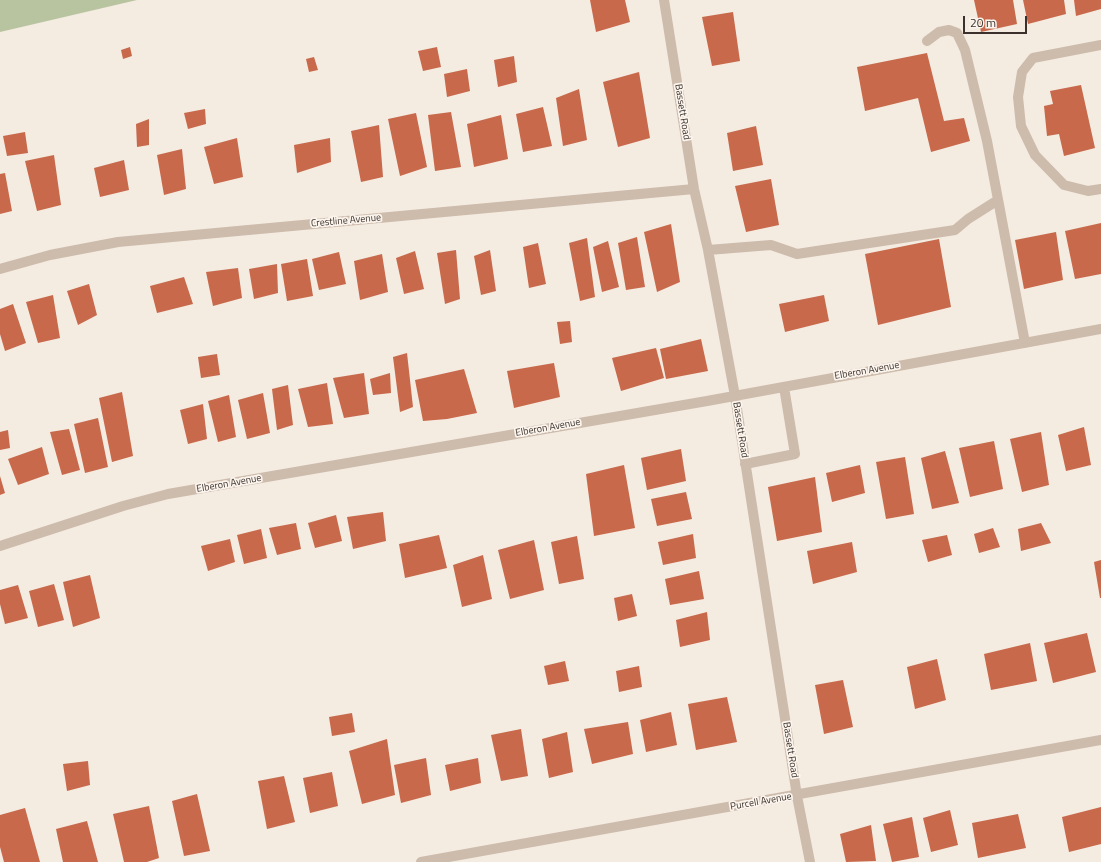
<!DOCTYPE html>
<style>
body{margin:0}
#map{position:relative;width:1101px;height:862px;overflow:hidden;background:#f4ebe1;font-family:"Titillium Web",sans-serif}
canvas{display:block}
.scale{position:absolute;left:963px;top:16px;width:64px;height:18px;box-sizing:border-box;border:2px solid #3b302b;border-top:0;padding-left:5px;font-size:12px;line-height:14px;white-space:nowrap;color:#3b302b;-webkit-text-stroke:3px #fbf5ee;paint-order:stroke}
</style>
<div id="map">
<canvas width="1101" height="862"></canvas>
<div class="scale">20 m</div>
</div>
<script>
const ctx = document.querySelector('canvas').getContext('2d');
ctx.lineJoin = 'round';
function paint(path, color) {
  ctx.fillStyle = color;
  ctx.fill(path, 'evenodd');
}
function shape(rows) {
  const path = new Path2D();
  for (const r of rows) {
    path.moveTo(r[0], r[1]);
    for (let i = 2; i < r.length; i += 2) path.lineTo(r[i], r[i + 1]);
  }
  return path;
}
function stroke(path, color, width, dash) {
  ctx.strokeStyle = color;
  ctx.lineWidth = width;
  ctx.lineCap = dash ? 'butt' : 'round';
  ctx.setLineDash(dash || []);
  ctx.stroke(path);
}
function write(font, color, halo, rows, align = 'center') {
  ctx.font = font + ' "Titillium Web",sans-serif';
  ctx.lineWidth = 3.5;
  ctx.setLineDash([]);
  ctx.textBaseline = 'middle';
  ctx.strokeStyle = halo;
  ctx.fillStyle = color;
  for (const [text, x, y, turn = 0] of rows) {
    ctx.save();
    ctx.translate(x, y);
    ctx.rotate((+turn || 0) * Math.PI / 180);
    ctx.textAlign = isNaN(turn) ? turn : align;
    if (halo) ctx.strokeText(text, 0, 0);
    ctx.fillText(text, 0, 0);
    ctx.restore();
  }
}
paint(shape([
 [0,0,137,0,0,32]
]), '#b8c4a0');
paint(shape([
 [590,0,625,0,630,22,596,32],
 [974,0,1013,0,1017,24,981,32],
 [1023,0,1064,0,1066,14,1028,24],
 [1074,0,1101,0,1101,9,1076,16],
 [733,12,740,61,712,66,702,17],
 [130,47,132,56,123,59,121,50],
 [437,47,441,67,423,71,418,51],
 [927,53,944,121,964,118,970,141,931,152,918,98,865,111,857,67],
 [514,56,517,82,498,87,494,60],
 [314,57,318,70,309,72,306,59],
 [467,69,470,91,447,97,444,74],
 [639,72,650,138,618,147,603,82],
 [1081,85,1095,148,1064,156,1059,134,1047,136,1044,106,1053,104,1050,91],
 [579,89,587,140,563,146,556,98],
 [543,107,552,146,523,152,516,114],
 [205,109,206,124,188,129,184,113],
 [451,112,461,167,435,171,428,115],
 [416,113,427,167,400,176,388,119],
 [501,115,508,159,474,167,467,124],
 [149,119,149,145,137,147,136,124],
 [379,125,383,177,361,182,351,131],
 [756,126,763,165,733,171,727,133],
 [25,132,28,153,7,156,3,136],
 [237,138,243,177,214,184,204,147],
 [330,138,331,162,297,173,294,145],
 [182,149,186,189,164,195,157,155],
 [54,155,61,205,37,211,25,161],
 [124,160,129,190,100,197,94,168],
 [5,173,12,211,0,214,0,174],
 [771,179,779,225,746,232,735,186],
 [1101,223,1101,274,1075,279,1065,231],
 [671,224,680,282,657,292,644,232],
 [1056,232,1063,280,1024,289,1015,240],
 [637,237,645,287,626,290,618,243],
 [587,238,595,297,580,301,569,243],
 [939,239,951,307,878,325,865,254],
 [608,241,619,287,602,292,593,247],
 [538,243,546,284,529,288,523,247],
 [456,250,460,299,445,304,437,253],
 [490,250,496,291,481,295,474,256],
 [415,251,424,289,404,294,396,258],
 [339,252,346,284,319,290,312,259],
 [382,254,388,292,360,300,354,261],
 [307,259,313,296,287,301,281,264],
 [277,264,278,293,254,299,249,269],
 [238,268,242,298,213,306,206,272],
 [184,277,193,304,157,313,150,286],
 [89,284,97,315,78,325,67,291],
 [53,295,60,338,38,343,26,302],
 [824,295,829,321,785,332,779,304],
 [13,304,26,343,5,351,0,334,0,309],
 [570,321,572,342,560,344,557,322],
 [701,339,708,371,666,379,660,349],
 [656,348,664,378,621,391,612,358],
 [407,353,413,407,400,412,393,357],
 [217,354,220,375,201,378,198,357],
 [554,363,560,397,514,408,507,371],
 [464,369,477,413,447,419,423,421,415,380],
 [364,373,369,414,344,418,333,378],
 [390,373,391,393,373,395,370,379],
 [327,383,333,424,308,427,298,389],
 [288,385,293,425,277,430,272,389],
 [122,392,133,456,112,462,99,398],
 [263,393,270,433,247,439,238,400],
 [229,395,236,437,218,442,208,401],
 [203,404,207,439,188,444,180,410],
 [98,418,108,467,85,473,74,424],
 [1084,427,1091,465,1066,471,1058,435],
 [69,429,80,470,62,475,50,432],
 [8,430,10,448,0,450,0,432],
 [1041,432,1049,485,1022,492,1010,439],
 [994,441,1003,489,970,497,959,448],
 [42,447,49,474,18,485,8,459],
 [681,449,686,481,647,490,641,458],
 [945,451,959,503,932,509,921,458],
 [905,457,914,514,886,519,876,462],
 [624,465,635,528,594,536,586,474],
 [860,465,865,493,832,502,826,473],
 [0,476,5,493,0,495],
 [815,477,822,532,777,541,768,487],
 [686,492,692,519,657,526,651,499],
 [383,512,386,541,353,549,347,517],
 [336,515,342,541,315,548,308,523],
 [296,523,301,549,277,555,269,528],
 [1041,523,1051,543,1021,551,1018,529],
 [993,528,1000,547,979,553,974,534],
 [261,529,267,558,244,564,237,535],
 [693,534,696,558,663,565,658,542],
 [439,535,447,568,405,578,399,544],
 [947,535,952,555,928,562,922,540],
 [577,536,584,579,559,584,551,542],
 [230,539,235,562,208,571,201,546],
 [534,540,544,590,510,599,498,550],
 [852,542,857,572,813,584,807,551],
 [483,555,492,599,462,607,453,565],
 [1101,560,1101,598,1100,598,1094,562],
 [699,571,704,599,670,605,665,579],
 [90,575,100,618,73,627,63,582],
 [54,584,64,620,38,627,29,591],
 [18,585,28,618,5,624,0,604,0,590],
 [632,594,637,616,618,621,614,598],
 [707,612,710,640,680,647,676,620],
 [1087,633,1096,672,1053,683,1044,643],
 [1030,643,1037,681,991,690,984,654],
 [937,659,946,700,915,709,907,667],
 [565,661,569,681,548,685,544,666],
 [639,666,642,687,619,692,616,671],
 [843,680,853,727,824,734,815,685],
 [727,697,737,742,696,750,688,704],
 [671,712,677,745,646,752,640,720],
 [352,713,355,732,332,736,329,717],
 [628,722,633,754,592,764,584,729],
 [521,729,528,776,501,781,491,735],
 [567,732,573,772,549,778,542,739],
 [387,739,395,795,362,804,349,751],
 [426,758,431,795,401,803,394,765],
 [478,758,481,783,450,791,445,765],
 [88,761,90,785,67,791,63,764],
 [332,772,338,806,310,813,303,778],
 [284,776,295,822,267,829,258,781],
 [197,794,210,851,184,856,172,801],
 [149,806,159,858,147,862,124,862,113,814],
 [1101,807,1101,844,1069,852,1062,817],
 [25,808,40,862,4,862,0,847,0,815],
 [950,810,958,845,931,852,923,818],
 [1018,814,1026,848,978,858,972,823],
 [912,817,919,857,892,862,883,824],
 [87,821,98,862,63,862,56,829],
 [871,825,876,861,846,862,840,834]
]), '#c8694b');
stroke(shape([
 [664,0,694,189,708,250,735,396,797,796,810,862],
 [927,41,939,32,949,30,957,33,965,50,987,141,1025,343],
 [1101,45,1033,58,1022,72,1018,97,1021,126,1035,155,1064,185,1088,191,1101,189],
 [708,250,771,245,797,254,955,230,968,219,998,200],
 [0,269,50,255,118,242,694,189],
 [745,464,795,454,784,387],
 [0,546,123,506,168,494,707,401,1101,329],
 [421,862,1101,740]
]), '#cdbbac', 10);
write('10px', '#3b302b', '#fbf5ee', [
 ["Bassett Road",682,112,81],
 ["Crestline Avenue",346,221,-5],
 ["Elberon Avenue",867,371,-10],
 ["Elberon Avenue",548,428,-10],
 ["Bassett Road",740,430,81],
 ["Elberon Avenue",229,484,-10],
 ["Bassett Road",790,750,81],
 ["Purcell Avenue",761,802,-10]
]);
</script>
